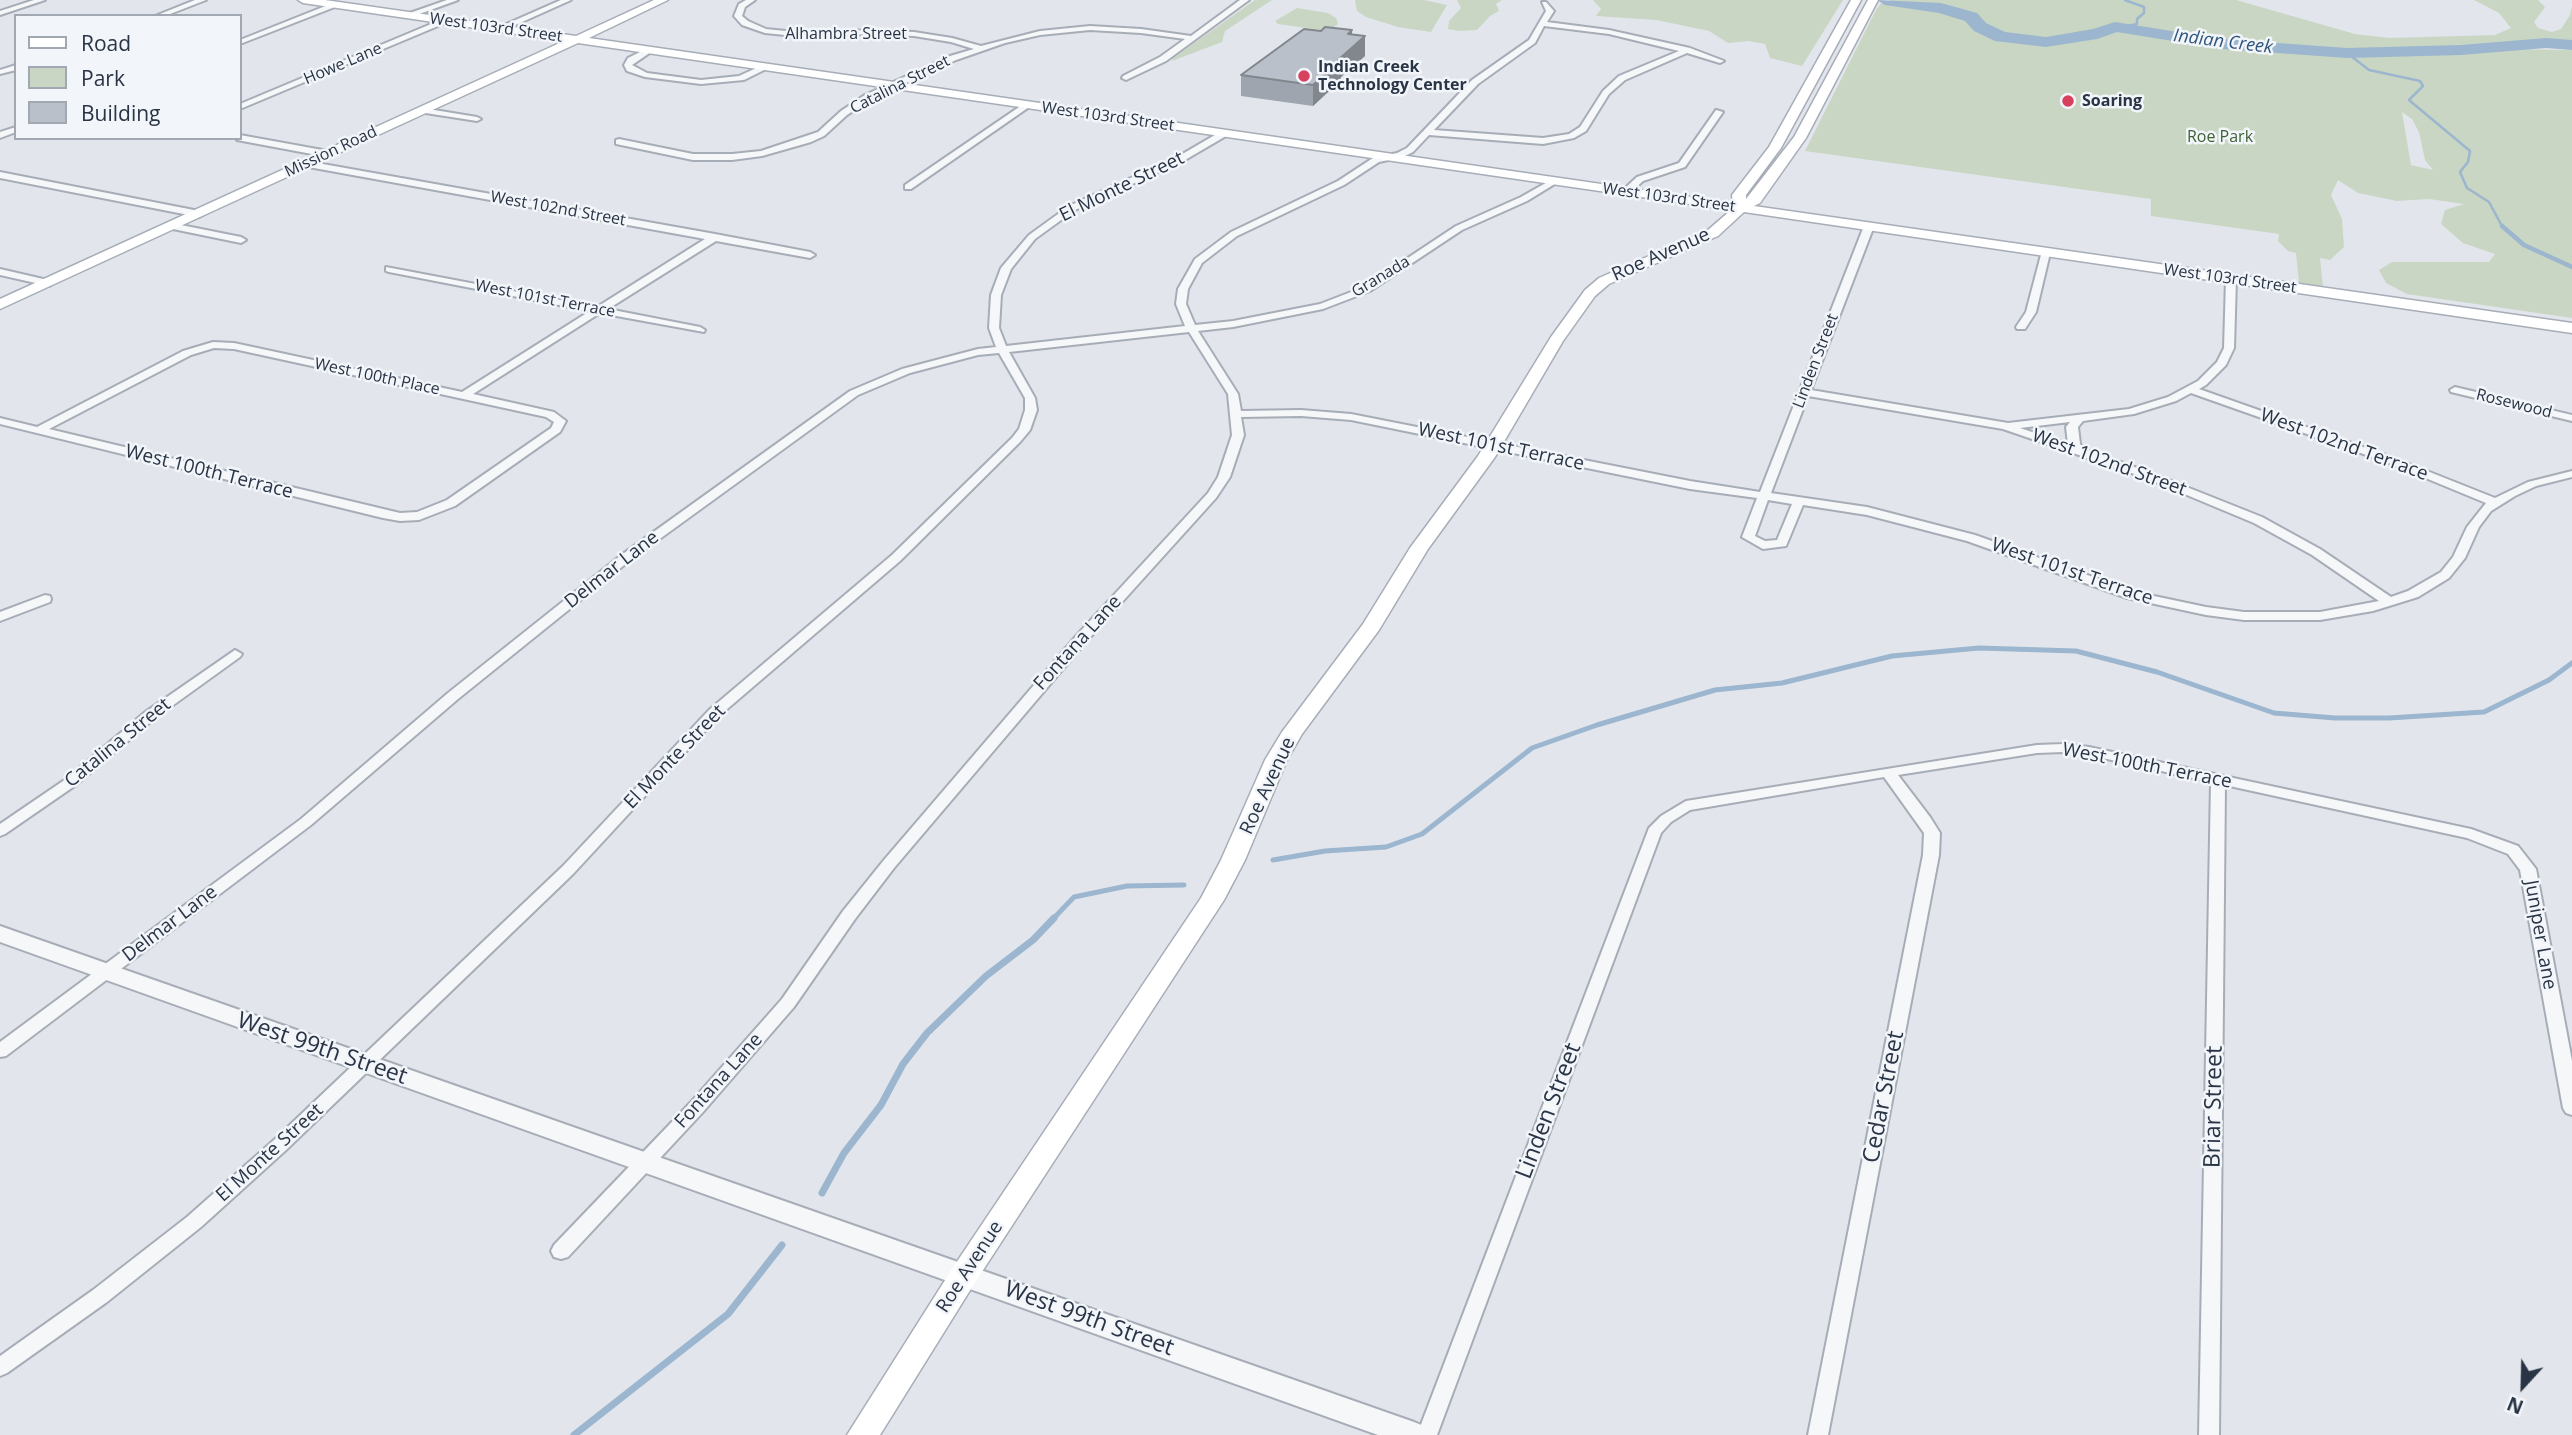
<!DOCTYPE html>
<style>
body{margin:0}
#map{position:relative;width:2572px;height:1435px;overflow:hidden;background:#e2e6ec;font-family:"Open Sans",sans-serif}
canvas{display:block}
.legend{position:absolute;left:14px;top:14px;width:228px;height:126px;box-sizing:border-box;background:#f2f5f9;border:2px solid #a2a8b1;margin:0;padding:9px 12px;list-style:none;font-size:21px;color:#293445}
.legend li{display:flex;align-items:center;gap:14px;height:35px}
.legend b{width:35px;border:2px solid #a2a8b1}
.north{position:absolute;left:2488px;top:1351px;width:70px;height:70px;-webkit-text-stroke:5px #f2f5f9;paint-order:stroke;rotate:202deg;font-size:19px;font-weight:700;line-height:28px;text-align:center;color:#293445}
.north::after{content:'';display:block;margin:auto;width:24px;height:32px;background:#293445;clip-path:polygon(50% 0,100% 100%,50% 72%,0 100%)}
</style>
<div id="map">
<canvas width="2572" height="1435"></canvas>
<ul class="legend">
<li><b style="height:9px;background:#fff"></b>Road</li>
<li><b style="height:19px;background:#c9d6c3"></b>Park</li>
<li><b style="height:19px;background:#b9c0ca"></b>Building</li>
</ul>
<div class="north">N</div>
</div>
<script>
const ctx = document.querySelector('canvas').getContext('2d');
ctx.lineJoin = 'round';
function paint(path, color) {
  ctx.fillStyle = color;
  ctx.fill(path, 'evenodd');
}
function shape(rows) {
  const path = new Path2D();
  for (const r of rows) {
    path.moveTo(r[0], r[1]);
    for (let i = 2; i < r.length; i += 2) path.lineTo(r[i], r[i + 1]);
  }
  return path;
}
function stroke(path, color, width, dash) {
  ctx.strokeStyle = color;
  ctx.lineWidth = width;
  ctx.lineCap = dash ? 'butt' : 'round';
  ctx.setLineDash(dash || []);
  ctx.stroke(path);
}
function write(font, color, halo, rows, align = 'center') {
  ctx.font = font + ' "Open Sans",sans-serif';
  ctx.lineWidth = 5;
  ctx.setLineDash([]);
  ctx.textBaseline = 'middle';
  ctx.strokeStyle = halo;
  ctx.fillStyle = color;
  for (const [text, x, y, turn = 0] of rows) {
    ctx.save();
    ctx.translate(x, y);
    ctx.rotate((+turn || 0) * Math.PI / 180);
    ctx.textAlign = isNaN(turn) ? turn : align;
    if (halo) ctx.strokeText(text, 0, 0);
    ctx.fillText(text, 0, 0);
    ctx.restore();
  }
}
paint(shape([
 [1255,0,1272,0,1225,31,1222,42,1172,61,1173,58],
 [1355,0,1424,0,1447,5,1431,32,1398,27,1366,17,1357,11],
 [1457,0,1502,0,1496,4,1499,11,1490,16,1477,30,1459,31,1448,29,1449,21,1461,8],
 [1593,0,1843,0,1802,66,1770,58,1765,44,1749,41,1728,43,1709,31,1656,20,1596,16,1601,9],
 [1891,0,2236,0,2355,34,2389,38,2495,35,2511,28,2499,13,2474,0,2538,0,2545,7,2534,22,2538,28,2552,32,2561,29,2570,15,2572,6,2572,42,2444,47,2466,54,2501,49,2572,50,2572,318,2407,294,2386,283,2379,270,2392,262,2489,262,2495,254,2463,243,2441,224,2445,210,2464,204,2429,199,2397,201,2358,193,2338,180,2331,195,2342,219,2344,247,2330,260,2320,258,2323,286,2299,283,2296,253,2288,251,2278,241,2279,234,2151,216,2151,199,1805,151,1876,10,1882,2,1889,3],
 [2402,112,2412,119,2419,132,2425,160,2433,170,2411,165],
 [1297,8,1328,13,1336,18,1338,24,1329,31,1278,24,1275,21]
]), '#c9d6c3');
stroke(shape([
 [2119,28,2137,24,2137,19,2144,13,2144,7,2125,0],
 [2347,53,2369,70,2420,81,2423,86,2409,100,2470,151,2468,162,2460,172,2467,188,2489,202,2503,228]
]), '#9bb6ce', 2.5);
stroke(shape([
 [2502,226,2524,245,2572,267]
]), '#9bb6ce', 4.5);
stroke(shape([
 [1273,860,1325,851,1386,847,1422,834,1532,748,1597,725,1715,690,1782,683,1892,656,1979,648,2076,651,2157,672,2274,713,2335,718,2389,718,2484,712,2549,680,2572,663],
 [1052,920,1074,897,1127,886,1184,885]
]), '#9bb6ce', 5);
stroke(shape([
 [822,1193,844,1153,881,1105,903,1064,927,1033,986,976,1033,940,1054,918],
 [574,1435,728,1314,782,1245]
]), '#9bb6ce', 7);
paint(shape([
 [1877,0,1941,3,1977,13,1986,23,2005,32,2046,37,2093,29,2115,22,2222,39,2347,48,2461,45,2546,38,2572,40,2572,50,2546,48,2461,55,2347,58,2222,49,2117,32,2097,39,2046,47,1995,41,1974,31,1965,21,1939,13,1885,5,1877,0]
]), '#9bb6ce');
const minor = shape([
 [34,0,45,0,0,15,0,11,34,0],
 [195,0,206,0,165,16,155,16,195,0],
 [447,0,458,0,411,17,404,15,447,0],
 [561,0,571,0,502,31,495,29,561,0],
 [746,0,755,0,745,7,742,16,748,21,766,29,805,33,869,30,914,32,952,38,981,46,1040,31,1090,26,1141,29,1191,36,1240,0,1249,0,1166,61,1126,80,1122,78,1123,76,1160,57,1185,39,1141,33,1090,30,1040,35,1005,43,956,60,871,99,847,115,824,136,811,142,762,156,732,160,693,160,616,144,616,140,619,139,693,154,732,154,761,151,818,132,841,111,865,95,950,56,974,49,951,42,914,36,869,34,805,37,765,33,742,25,734,16,739,4,746,0],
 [1542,2,1546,2,1554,11,1547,22,1609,30,1690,48,1724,61,1720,63,1687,53,1625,80,1609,94,1586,131,1574,138,1543,144,1429,135,1413,152,1403,157,1379,162,1344,185,1237,236,1202,263,1188,289,1186,304,1195,325,1233,321,1320,304,1364,287,1456,226,1521,197,1551,180,1558,182,1527,201,1462,230,1370,291,1323,309,1233,327,1198,331,1238,394,1241,411,1301,410,1351,414,1690,481,1760,492,1864,226,1869,223,1874,226,1811,390,2008,423,2129,409,2168,397,2198,381,2217,362,2224,348,2226,279,2231,276,2236,279,2234,348,2226,365,2206,385,2199,389,2397,459,2495,498,2528,482,2572,471,2572,477,2536,486,2515,496,2491,511,2479,527,2465,558,2449,578,2418,597,2373,611,2320,620,2244,620,2206,615,2127,598,1967,541,1867,515,1803,505,1786,546,1763,549,1742,537,1757,498,1690,489,1351,420,1301,416,1241,417,1244,435,1230,477,1216,498,1086,642,894,868,855,919,794,1007,703,1112,568,1257,561,1259,554,1257,551,1251,554,1245,691,1102,782,999,843,911,884,860,1076,636,1208,493,1218,477,1232,435,1228,394,1189,332,1009,352,1035,398,1037,410,1030,430,1020,442,900,561,719,716,573,874,286,1150,201,1227,107,1302,7,1373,0,1376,0,1356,93,1290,187,1217,274,1140,563,866,709,710,892,555,1012,438,1019,429,1025,410,1025,398,999,353,978,355,910,373,858,395,628,562,458,699,311,825,6,1056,0,1057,0,1042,301,819,448,693,620,556,850,391,902,369,978,349,996,347,989,328,991,295,1001,268,1029,235,1069,206,1179,156,1220,132,1226,132,1226,136,1185,160,1075,210,1035,239,1011,269,1001,295,999,328,1006,346,1185,326,1176,304,1178,289,1195,259,1231,232,1338,181,1373,158,1397,153,1407,148,1472,80,1529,40,1546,11,1542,2],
 [1544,26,1609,34,1679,51,1619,76,1603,91,1580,127,1569,134,1543,138,1434,130,1478,84,1535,43,1544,26],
 [2191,393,2389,463,2486,503,2467,527,2453,557,2441,572,2408,591,2391,597,2320,549,2262,517,2154,474,2084,449,2080,444,2078,427,2083,421,2134,414,2176,401,2191,393],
 [1808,396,2003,429,2146,478,2254,523,2312,555,2379,601,2320,612,2244,612,2206,607,2135,592,1975,535,1867,507,1771,493,1808,396],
 [2070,422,2066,427,2068,444,2020,428,2070,422],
 [1768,500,1792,504,1777,540,1765,541,1755,536,1768,500],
 [333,3,340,5,240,44,240,40,333,3],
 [443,19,450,21,240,109,240,104,443,19],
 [648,48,651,48,651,52,632,65,647,73,701,80,739,76,763,65,770,67,744,80,701,84,645,77,627,71,624,65,628,58,648,48],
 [16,65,16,70,0,74,0,70,16,65],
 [1025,103,1032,105,911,189,905,189,905,185,1025,103],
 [422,108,477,117,481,119,477,121,419,112,418,110,422,108],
 [1716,110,1723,112,1685,167,1643,181,1629,194,1623,194,1623,190,1637,177,1679,163,1716,110],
 [16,127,16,132,0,138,0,132,16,127],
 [240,135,328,151,332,154,328,157,237,140,240,135],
 [306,161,715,234,810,252,815,255,810,258,716,241,608,309,700,327,705,330,704,332,600,313,473,394,554,412,566,421,560,432,455,506,419,520,400,521,383,518,0,424,0,418,37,427,183,351,213,342,234,343,462,392,590,311,389,272,386,271,386,267,597,307,705,239,303,166,302,164,306,161],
 [214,348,234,349,546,417,554,422,551,428,447,500,417,512,400,513,49,429,191,355,214,348],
 [0,172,199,211,204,214,199,217,0,178,0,172],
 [171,223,241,237,246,240,241,243,168,228,168,224,171,223],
 [2042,251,2050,253,2036,312,2025,329,2017,329,2016,327,2026,312,2042,251],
 [0,269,52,281,54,283,49,286,0,275,0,269],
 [2455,387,2572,415,2572,421,2451,392,2450,390,2455,387],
 [45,595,50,596,51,599,50,602,0,621,0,612,45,595],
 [235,650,242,654,240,657,154,719,76,785,5,834,0,836,0,824,66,779,144,713,235,650],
 [2063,744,2089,747,2471,829,2518,846,2536,869,2572,1061,2572,1115,2566,1113,2563,1108,2520,870,2508,854,2467,838,2225,785,2219,1435,2199,1435,2211,782,2089,755,2063,752,2037,753,1898,775,1930,817,1940,833,1939,855,1828,1435,1808,1435,1923,855,1924,833,1884,777,1690,810,1671,822,1661,833,1437,1435,1417,1435,1649,828,1661,816,1686,801,2037,745,2063,744]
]);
const tertiary = shape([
 [0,926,1414,1422,1424,1426,1428,1435,1378,1435,0,942,0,926]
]);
const secondary = shape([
 [298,0,325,0,576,36,654,0,668,0,589,38,1733,203,1732,195,1769,147,1851,0,1861,0,1781,148,1746,195,1746,199,1794,137,1868,0,1878,0,1806,138,1760,203,1754,206,2572,323,2572,333,1744,212,1718,236,1609,284,1595,296,1563,341,1495,457,1428,549,1379,630,1302,734,1287,760,1245,860,1224,900,974,1284,880,1435,847,1435,954,1266,1201,898,1221,860,1265,760,1282,732,1363,624,1410,548,1478,456,1551,337,1585,290,1599,278,1708,230,1731,210,578,43,0,309,0,299,564,41,303,3,298,0]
]);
stroke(minor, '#a7adb7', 4);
stroke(tertiary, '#a7adb7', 4);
stroke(secondary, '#a7adb7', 3);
paint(minor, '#f6f7f9');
paint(tertiary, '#f6f7f9');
paint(secondary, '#fff');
paint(shape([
 [1352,30,1352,35,1365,56,1341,77,1341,80,1313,106,1241,96,1241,75]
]), '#9fa5ae');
paint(shape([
 [1352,30,1352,48,1365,36,1365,56,1341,77,1341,80,1313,106,1313,85,1338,60,1348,34]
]), '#82868d');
const building = shape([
 [1325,27,1352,30,1348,34,1365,36,1338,60,1342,60,1313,85,1241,75,1304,29,1321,31,1325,27]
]);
paint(building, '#b9c0ca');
stroke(building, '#82868d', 2);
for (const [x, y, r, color] of [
 [1304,76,7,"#d8415d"],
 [2068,101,7,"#d8415d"]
]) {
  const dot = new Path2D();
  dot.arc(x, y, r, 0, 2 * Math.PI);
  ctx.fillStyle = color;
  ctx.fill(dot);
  stroke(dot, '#f2f5f9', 2.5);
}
write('16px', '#293445', '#f2f5f9', [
 ["West 103rd Street",496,28,8],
 ["Alhambra Street",846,34],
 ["Howe Lane",343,64,-23],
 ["Catalina Street",900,85,-27],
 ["West 103rd Street",1108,117,8],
 ["Mission Road",331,152,-25],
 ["West 103rd Street",1669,198,8],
 ["West 102nd Street",558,209,10],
 ["Granada",1381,277,-31],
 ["West 103rd Street",2230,279,8],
 ["West 101st Terrace",545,299,11],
 ["Linden Street",1816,361,-69],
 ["West 100th Place",377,377,12],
 ["Rosewood",2514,404,14]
]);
write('bold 16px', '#293445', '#f2f5f9', [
 ["Indian Creek",1318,67],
 ["Technology Center",1318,85],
 ["Soaring",2082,101]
], 'left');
write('16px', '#3f6235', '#f2f5f9', [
 ["Roe Park",2220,137]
]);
write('italic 18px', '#30557c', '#f2f5f9', [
 ["Indian Creek",2223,42,7]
]);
write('19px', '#293445', '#f2f5f9', [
 ["El Monte Street",1122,187,-26],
 ["Roe Avenue",1661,255,-24],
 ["West 102nd Terrace",2344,445,20],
 ["West 101st Terrace",1501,447,12],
 ["West 102nd Street",2109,463,20],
 ["West 100th Terrace",209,472,14],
 ["Delmar Lane",612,570,-38],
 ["West 101st Terrace",2072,572,19],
 ["Fontana Lane",1078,643,-48],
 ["Catalina Street",118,743,-39],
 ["El Monte Street",675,757,-46],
 ["West 100th Terrace",2147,766,11],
 ["Roe Avenue",1268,786,-65],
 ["Delmar Lane",170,924,-37],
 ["Juniper Lane",2540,935,80],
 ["Fontana Lane",719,1081,-48],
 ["El Monte Street",270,1153,-42],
 ["Roe Avenue",970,1267,-57]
]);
write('23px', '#293445', '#f2f5f9', [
 ["West 99th Street",322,1049,19],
 ["Cedar Street",1884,1097,-79],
 ["Briar Street",2214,1107,-89],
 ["Linden Street",1549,1111,-69],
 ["West 99th Street",1089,1319,20]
]);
</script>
